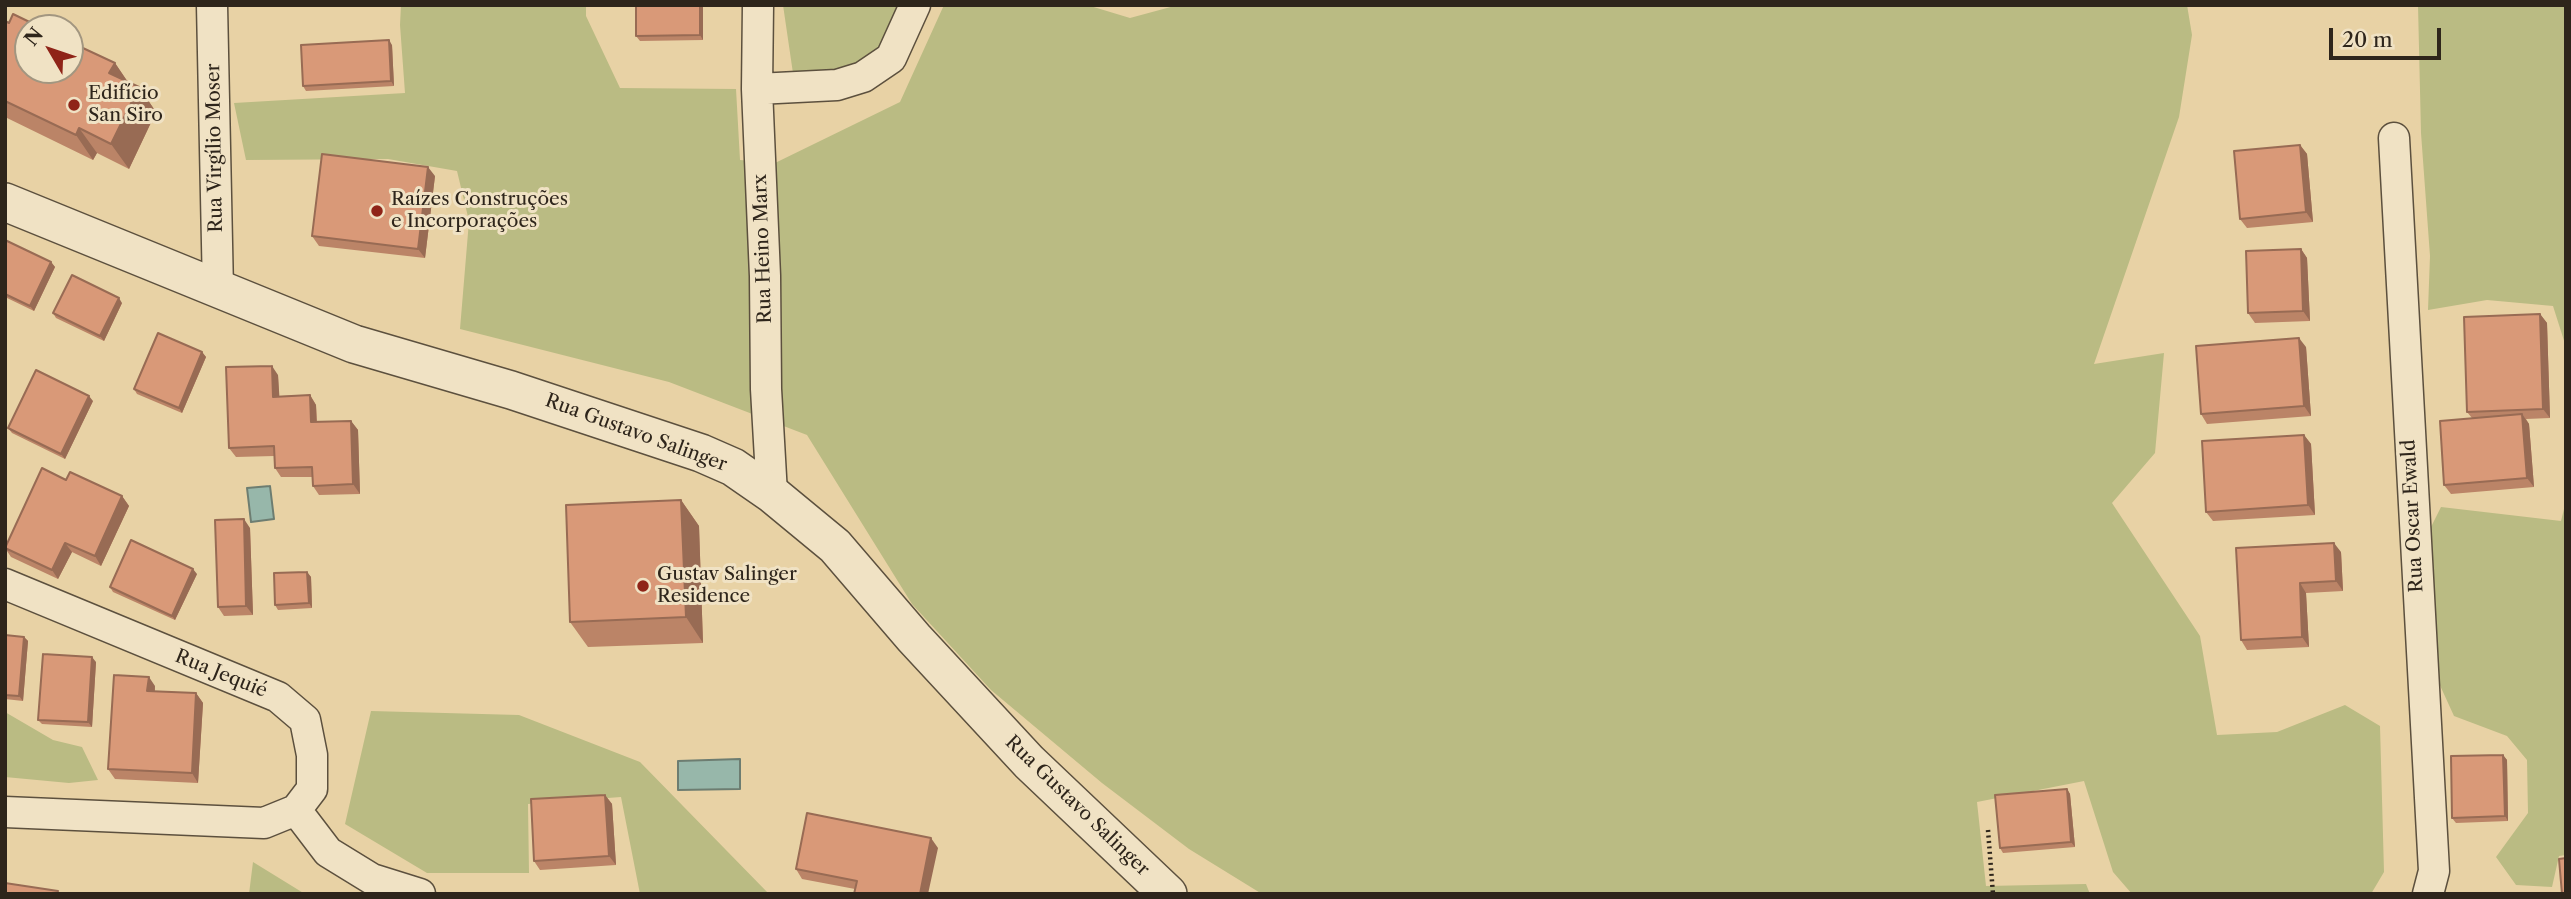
<!DOCTYPE html>
<meta charset="utf-8">
<style>
body{margin:0}
#map{position:relative;width:2571px;height:899px;overflow:hidden;background:#e8d2a5;font-family:"Libre Caslon Text",serif}
canvas{display:block}
.frame{position:absolute;inset:0;border:7px solid #2e251b;pointer-events:none}
.north{position:absolute;left:14px;top:14px;width:70px;height:70px;box-sizing:border-box;background:#f0e2c4;border:2px solid #a29680;border-radius:50%;rotate:309deg;font-size:19px;font-weight:700;line-height:28px;text-align:center;color:#2e251b}
.north::after{content:'';display:block;margin:auto;width:24px;height:32px;background:#8f2418;clip-path:polygon(50% 0,100% 100%,50% 72%,0 100%)}
.scale{position:absolute;left:2329px;top:28px;width:112px;height:32px;box-sizing:border-box;border:4px solid #2e251b;border-top:0;padding-left:9px;font-size:21px;line-height:24px;white-space:nowrap;color:#2e251b;-webkit-text-stroke:5px #f0e2c4;paint-order:stroke}
</style>
<div id="map">
<canvas width="2571" height="899"></canvas>
<div class="frame"></div>
<div class="north">N</div>
<div class="scale">20 m</div>
</div>
<script>
const ctx = document.querySelector('canvas').getContext('2d');
ctx.lineJoin = 'round';
function paint(path, color) {
  ctx.fillStyle = color;
  ctx.fill(path, 'evenodd');
}
function shape(rows) {
  const path = new Path2D();
  for (const r of rows) {
    path.moveTo(r[0], r[1]);
    for (let i = 2; i < r.length; i += 2) path.lineTo(r[i], r[i + 1]);
  }
  return path;
}
function stroke(path, color, width, dash) {
  ctx.strokeStyle = color;
  ctx.lineWidth = width;
  ctx.lineCap = dash ? 'butt' : 'round';
  ctx.setLineDash(dash || []);
  ctx.stroke(path);
}
function write(font, color, halo, rows, align = 'center') {
  ctx.font = font + ' "Libre Caslon Text",serif';
  ctx.lineWidth = 6;
  ctx.setLineDash([]);
  ctx.textBaseline = 'middle';
  ctx.strokeStyle = halo;
  ctx.fillStyle = color;
  for (const [text, x, y, turn = 0] of rows) {
    ctx.save();
    ctx.translate(x, y);
    ctx.rotate((+turn || 0) * Math.PI / 180);
    ctx.textAlign = isNaN(turn) ? turn : align;
    if (halo) ctx.strokeText(text, 0, 0);
    ctx.fillText(text, 0, 0);
    ctx.restore();
  }
}
paint(shape([
 [401,5,586,5,586,16,620,88,736,89,740,160,775,163,900,102,944,5,1087,5,1130,18,1178,5,2187,5,2192,35,2179,117,2094,364,2164,353,2155,453,2112,503,2200,636,2217,735,2277,732,2345,705,2380,726,2384,872,2371,894,2132,894,2113,872,2084,781,1977,802,1986,886,2086,884,2090,894,1262,894,1189,849,1102,783,991,690,912,604,807,435,669,382,460,329,469,221,457,171,388,159,246,160,234,103,405,93,400,25],
 [783,5,905,5,878,54,842,81,795,87],
 [2418,5,2566,5,2566,347,2553,306,2487,300,2428,310,2430,256,2421,133],
 [2566,501,2566,855,2559,856,2552,887,2516,885,2496,857,2528,813,2527,760,2507,736,2454,716,2438,681,2418,553,2441,507,2561,521],
 [371,711,519,715,640,762,769,894,640,894,621,797,528,804,529,873,427,873,345,824],
 [5,712,53,740,82,747,98,780,69,783,5,777],
 [253,862,305,894,249,894]
]), '#babb83');
const water = shape([
 [270,486,274,519,251,522,247,488,270,486],
 [740,759,740,789,678,790,678,761,740,759]
]);
paint(water, '#97b7aa');
stroke(water, '#6d7d71', 2);
const minor = shape([
 [212,5,218,291],
 [758,5,757,89,765,276,766,389,772,494],
 [757,89,837,85,863,77,891,58,915,5],
 [2394,138,2434,871,2428,894],
 [5,584,278,697,305,720,312,755,312,789,296,810,264,823,5,812],
 [296,810,328,852,372,879,420,894]
]);
const tertiary = shape([
 [5,202,354,344,511,390,701,453,733,467,772,494,835,546,914,638,1029,762,1168,894]
]);
stroke(minor, '#5c503e', 33);
stroke(tertiary, '#5c503e', 40);
stroke(shape([
 [1988,830,1993,894]
]), '#2e251b', 4.5, [2, 3.5]);
stroke(minor, '#f0e2c4', 30);
stroke(tertiary, '#f0e2c4', 37);
paint(shape([
 [703,5,703,40,640,41,636,36],
 [5,21,115,63,127,81,139,87,156,112,129,169,97,153,93,160,5,117],
 [392,45,394,86,306,91,303,86],
 [2300,145,2307,154,2313,222,2247,228,2240,219],
 [435,176,425,258,319,246,312,236],
 [5,240,51,262,55,267,34,311,5,297],
 [2301,249,2307,258,2310,321,2255,323,2248,313],
 [122,303,104,341,56,318,53,313],
 [2540,314,2547,323,2550,418,2526,419,2529,424,2534,487,2451,494,2444,485,2472,418,2467,412],
 [2306,347,2311,416,2207,424,2201,414],
 [202,352,206,357,182,413,137,394,134,389],
 [278,375,279,396,310,395,316,405,317,422,351,421,358,430,360,494,319,495,313,486,312,477,281,477,275,468,274,456,236,457,229,448],
 [93,401,65,459,12,433,8,428],
 [2304,435,2311,444,2315,515,2213,521,2206,512],
 [122,496,129,506,101,566,72,552,58,579,11,557,5,548],
 [681,500,699,526,703,643,588,647,570,622],
 [250,528,253,615,224,616,218,607],
 [2236,548,2341,552,2343,591,2306,593,2309,647,2247,650,2241,640],
 [307,572,311,577,312,608,278,610,275,605],
 [197,574,175,620,113,592,110,587],
 [5,635,24,637,28,641,23,701,5,699],
 [96,662,92,727,42,724,38,720],
 [155,686,155,691,196,693,203,703,198,783,115,779,108,769],
 [2503,755,2507,760,2508,821,2456,823,2452,818],
 [2067,789,2070,794,2075,847,2003,853,2000,848],
 [605,795,612,804,616,865,540,870,534,861],
 [938,848,855,889,802,879,796,869]
]), '#bb8467');
paint(shape([
 [700,5,703,5,703,40,700,35],
 [389,40,392,45,394,86,391,81],
 [115,63,132,88,109,73],
 [139,87,156,112,129,169,111,144],
 [79,128,97,153,93,160,76,135],
 [2300,145,2307,154,2313,222,2306,212],
 [428,167,435,176,425,258,418,249],
 [2301,249,2307,258,2310,321,2303,311],
 [51,262,55,267,34,311,30,306],
 [119,298,122,303,104,341,100,336],
 [2540,314,2547,323,2550,418,2543,409],
 [2299,338,2306,347,2311,416,2304,406],
 [202,352,206,357,182,413,179,408],
 [272,366,278,375,280,406,273,397],
 [310,395,316,405,317,432,311,422],
 [89,396,93,401,65,459,61,454],
 [2522,414,2529,424,2534,487,2527,478],
 [351,421,358,430,360,494,353,484],
 [2304,435,2311,444,2315,515,2308,505],
 [122,496,129,506,101,566,95,556],
 [681,500,699,526,703,643,686,617],
 [244,519,250,528,253,615,246,606],
 [65,543,72,552,58,579,52,570],
 [2334,543,2341,552,2343,591,2336,581],
 [193,569,197,574,175,620,172,616],
 [307,572,311,577,312,608,309,603],
 [2300,583,2306,593,2309,647,2302,637],
 [24,637,28,641,23,701,19,696],
 [92,657,96,662,92,727,88,722],
 [149,677,155,686,154,700,147,691],
 [196,693,203,703,198,783,192,773],
 [2503,755,2507,760,2508,821,2505,816],
 [2067,789,2070,794,2075,847,2071,842],
 [605,795,612,804,616,865,609,856],
 [931,838,938,848,928,894,920,894]
]), '#986b54');
const building = shape([
 [636,5,700,5,700,35,636,36,636,5],
 [13,14,42,28,28,28,28,70,70,70,70,42,115,63,109,73,139,87,111,144,79,128,76,135,5,101,5,21,9,23,13,14],
 [389,40,391,81,303,86,301,45,389,40],
 [2300,145,2306,212,2240,219,2234,151,2300,145],
 [322,154,428,167,418,249,312,236,322,154],
 [5,240,51,262,30,306,5,294,5,240],
 [2301,249,2303,311,2248,313,2246,251,2301,249],
 [72,275,119,298,100,336,53,313,72,275],
 [2540,314,2543,409,2467,412,2464,317,2540,314],
 [158,333,202,352,179,408,134,389,158,333],
 [2299,338,2304,406,2201,414,2196,346,2299,338],
 [272,366,273,397,310,395,311,422,351,421,353,484,313,486,312,467,275,468,274,446,229,448,226,367,272,366],
 [36,370,89,396,61,454,8,428,36,370],
 [2522,414,2527,478,2444,485,2440,421,2522,414],
 [2304,435,2308,505,2206,512,2202,441,2304,435],
 [42,468,66,480,70,472,122,496,95,556,65,543,52,570,5,548,42,468],
 [681,500,686,617,570,622,566,505,681,500],
 [244,519,246,606,218,607,215,520,244,519],
 [131,540,193,569,172,616,110,587,131,540],
 [2334,543,2336,581,2300,583,2302,637,2241,640,2236,548,2334,543],
 [307,572,309,603,275,605,274,573,307,572],
 [5,635,24,637,19,696,5,695,5,635],
 [43,654,92,657,88,722,38,720,43,654],
 [114,675,149,677,147,691,196,693,192,773,108,769,114,675],
 [2503,755,2505,816,2452,818,2451,756,2503,755],
 [2067,789,2071,842,2000,848,1995,795,2067,789],
 [605,795,609,856,534,861,531,799,605,795],
 [807,813,931,838,920,894,854,894,857,881,796,869,807,813],
 [2566,858,2566,894,2562,894,2559,859,2566,858],
 [5,883,58,891,57,894,5,894,5,883]
]);
paint(building, '#d99978');
stroke(building, '#986b54', 2);
for (const [x, y, r, color] of [
 [74,105,7,"#8f2418"],
 [377,211,7,"#8f2418"],
 [643,586,7,"#8f2418"]
]) {
  const dot = new Path2D();
  dot.arc(x, y, r, 0, 2 * Math.PI);
  ctx.fillStyle = color;
  ctx.fill(dot);
  stroke(dot, '#f0e2c4', 2.5);
}
write('19px', '#2e251b', '#f0e2c4', [
 ["Edifício",88,94],
 ["San Siro",88,116],
 ["Raízes Construções",391,200],
 ["e Incorporações",391,222],
 ["Gustav Salinger",657,575],
 ["Residence",657,597]
], 'left');
write('19px', '#2e251b', '#f0e2c4', [
 ["Rua Virgílio Moser",215,148,-91],
 ["Rua Heino Marx",763,249,-92],
 ["Rua Gustavo Salinger",636,433,20],
 ["Rua Oscar Ewald",2413,516,-93],
 ["Rua Jequié",221,674,22],
 ["Rua Gustavo Salinger",1077,806,44]
]);
</script>
